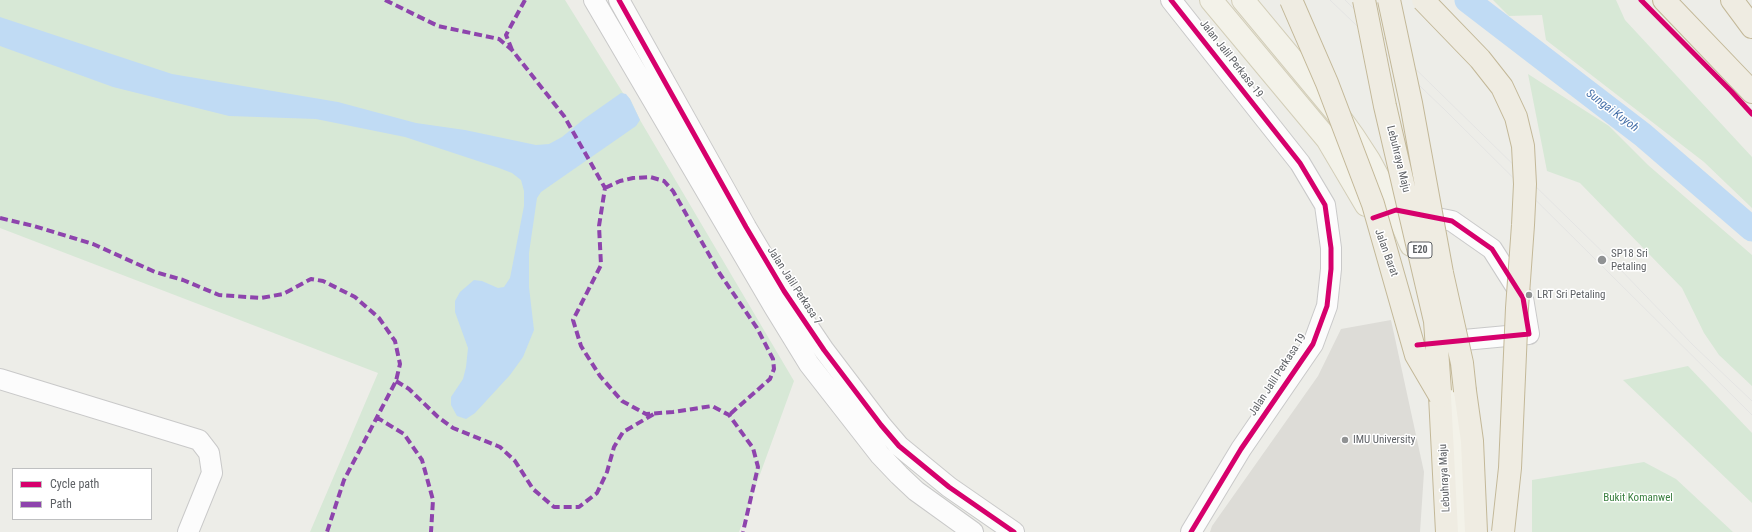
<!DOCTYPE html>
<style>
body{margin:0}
#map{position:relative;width:1752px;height:532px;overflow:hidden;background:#edede8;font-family:"Roboto Condensed",sans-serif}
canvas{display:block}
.legend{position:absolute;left:12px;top:468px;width:140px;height:52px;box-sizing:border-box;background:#fff;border:1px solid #bfc0c1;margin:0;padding:5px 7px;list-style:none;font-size:12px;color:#5e6165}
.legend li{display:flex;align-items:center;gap:8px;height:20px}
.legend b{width:20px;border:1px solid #bfc0c1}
</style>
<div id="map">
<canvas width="1752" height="532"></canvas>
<ul class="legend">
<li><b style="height:5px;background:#d6006c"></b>Cycle path</li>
<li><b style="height:5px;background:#8e44ad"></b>Path</li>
</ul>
</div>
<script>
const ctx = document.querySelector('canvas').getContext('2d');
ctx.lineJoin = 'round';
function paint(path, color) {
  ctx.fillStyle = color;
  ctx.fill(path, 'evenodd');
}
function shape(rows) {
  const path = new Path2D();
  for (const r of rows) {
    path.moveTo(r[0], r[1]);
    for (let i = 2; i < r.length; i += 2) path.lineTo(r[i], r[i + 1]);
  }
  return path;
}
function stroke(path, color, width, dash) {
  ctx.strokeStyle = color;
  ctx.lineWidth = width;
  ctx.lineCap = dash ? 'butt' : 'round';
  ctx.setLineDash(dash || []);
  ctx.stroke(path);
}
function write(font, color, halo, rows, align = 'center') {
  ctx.font = font + ' "Roboto Condensed",sans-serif';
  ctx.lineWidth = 3;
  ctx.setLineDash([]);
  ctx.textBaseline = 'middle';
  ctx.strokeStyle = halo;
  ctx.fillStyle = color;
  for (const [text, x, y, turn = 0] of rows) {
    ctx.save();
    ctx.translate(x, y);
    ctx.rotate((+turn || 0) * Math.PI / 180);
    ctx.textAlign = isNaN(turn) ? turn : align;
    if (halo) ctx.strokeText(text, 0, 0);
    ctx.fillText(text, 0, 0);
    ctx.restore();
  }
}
paint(shape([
 [1391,320,1424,472,1420,532,1210,532,1212,526,1318,376,1341,329]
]), '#dddcd7');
paint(shape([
 [0,0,565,0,623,93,630,99,640,120,794,381,739,532,310,532,378,373,0,228],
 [1493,0,1616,0,1625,20,1752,157,1752,208,1704,162,1546,40,1542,15,1509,16],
 [1528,74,1609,126,1648,165,1752,255,1752,386,1719,355,1704,333,1682,288,1580,183,1547,171],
 [1688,366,1752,433,1752,503,1623,380],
 [1644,462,1676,479,1733,532,1532,532,1532,480]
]), '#d7e8d6');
paint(shape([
 [0,17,172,74,338,102,416,123,465,130,536,145,549,144,562,137,584,119,621,93,626,94,630,99,640,120,636,126,541,192,537,198,529,253,529,287,534,330,523,357,510,375,475,413,466,419,457,416,451,405,451,397,463,379,466,367,468,348,455,312,455,301,460,292,474,280,482,281,498,288,504,287,510,278,524,206,524,191,521,180,512,173,499,168,405,137,316,119,229,116,113,87,0,46]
]), '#c0dbf4');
stroke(shape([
 [1467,0,1643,135,1752,229]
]), '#c0dbf4', 25);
const minor = shape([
 [594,0,774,307,809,364,880,455,899,475,916,491,973,532],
 [619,0,746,227,784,291,824,350,881,425,899,446,949,487,1014,532],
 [1171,0,1300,163,1325,205,1331,248,1331,269,1327,306,1313,344,1241,449,1191,532],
 [1417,214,1452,221,1492,249,1523,298,1529,334,1442,342],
 [0,379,199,440,209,453,212,473,188,532]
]);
const major = shape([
 [1211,0,1327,139,1366,205],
 [1243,0,1336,112,1354,137,1369,160,1396,210,1411,245],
 [1443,361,1454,401,1463,473,1463,532]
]);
const highway = shape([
 [1664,0,1752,92],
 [1732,0,1752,27],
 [1465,391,1472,441,1476,532],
 [1440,396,1447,532]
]);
stroke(minor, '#c9c9c9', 22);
stroke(major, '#d3ceb8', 24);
stroke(highway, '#c3b898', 24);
stroke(minor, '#fcfcfc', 20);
stroke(major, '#f3f2e9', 22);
stroke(highway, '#efece2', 22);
stroke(shape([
 [1330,0,1445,110,1752,415],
 [1345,0,1618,267,1693,345,1752,401]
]), '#e4e4e3', 1);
const highwayBridge = shape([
 [1291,0,1327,83,1373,204,1416,355,1440,396],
 [1364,0,1385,106,1435,321,1440,391],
 [1389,0,1411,103,1442,273,1462,363,1465,391],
 [1423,0,1480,59,1502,87,1516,117,1523,146,1525,184,1523,225,1517,308,1510,468,1503,532]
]);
stroke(highwayBridge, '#c3b898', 24, []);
stroke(highwayBridge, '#efece2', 22);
stroke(shape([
 [385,0,438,26,499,39,512,50,564,116,605,188,599,226,601,265,573,320,581,346,600,376,622,401,646,414,673,412,712,406,729,415,753,448,758,467,743,532],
 [512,50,506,35,525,0],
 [605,188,620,181,633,178,650,177,664,181,673,191,720,274,757,328,773,359,774,369,770,379,729,415],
 [0,218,34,226,93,244,155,272,183,280,219,295,261,298,283,294,311,279,323,281,355,297,379,318,395,341,400,364,396,381,344,480,327,532],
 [396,381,409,389,438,417,453,428,500,447,515,461,533,489,554,507,579,507,597,493,607,472,614,447,623,432,654,414],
 [376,417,404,434,422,460,433,500,431,532]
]), '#8e44ad', 4, [8, 4]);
stroke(shape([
 [619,0,746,227,784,291,824,350,881,425,899,446,949,487,1014,532],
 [1171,0,1300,163,1325,205,1331,248,1331,269,1327,306,1313,344,1241,449,1191,532],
 [1641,0,1731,91,1752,114],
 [1373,218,1396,210,1452,221,1492,249,1523,298,1529,334,1417,345]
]), '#d6006c', 5);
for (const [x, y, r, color] of [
 [1602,260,5,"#909293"],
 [1529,295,4,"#909293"],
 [1345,440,4,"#909293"]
]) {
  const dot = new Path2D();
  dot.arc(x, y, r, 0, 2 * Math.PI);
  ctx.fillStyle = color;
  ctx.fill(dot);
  stroke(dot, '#fff', 1.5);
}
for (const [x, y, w] of [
 [1420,250,24]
]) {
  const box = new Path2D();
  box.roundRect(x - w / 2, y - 8, w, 16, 3);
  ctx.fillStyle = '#fff';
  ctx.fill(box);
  stroke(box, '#5e6165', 1);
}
write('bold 10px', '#5e6165', null, [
 ["E20",1420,250]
]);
write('11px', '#5e6165', '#fff', [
 ["Jalan Jalil Perkasa 19",1231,59,52],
 ["Lebuhraya Maju",1398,159,76],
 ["Jalan Barat",1386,253,70],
 ["Jalan Jalil Perkasa 7",794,286,57],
 ["Jalan Jalil Perkasa 19",1278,375,-57],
 ["Lebuhraya Maju",1445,478,-93]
]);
write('11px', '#5e6165', '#fff', [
 ["SP18 Sri",1611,254],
 ["Petaling",1611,267],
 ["LRT Sri Petaling",1537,295],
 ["IMU University",1353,440]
], 'left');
write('11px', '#3b8041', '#fff', [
 ["Bukit Komanwel",1638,498]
]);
write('italic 12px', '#4a73ab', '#fff', [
 ["Sungai Kuyoh",1612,111,37]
]);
</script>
